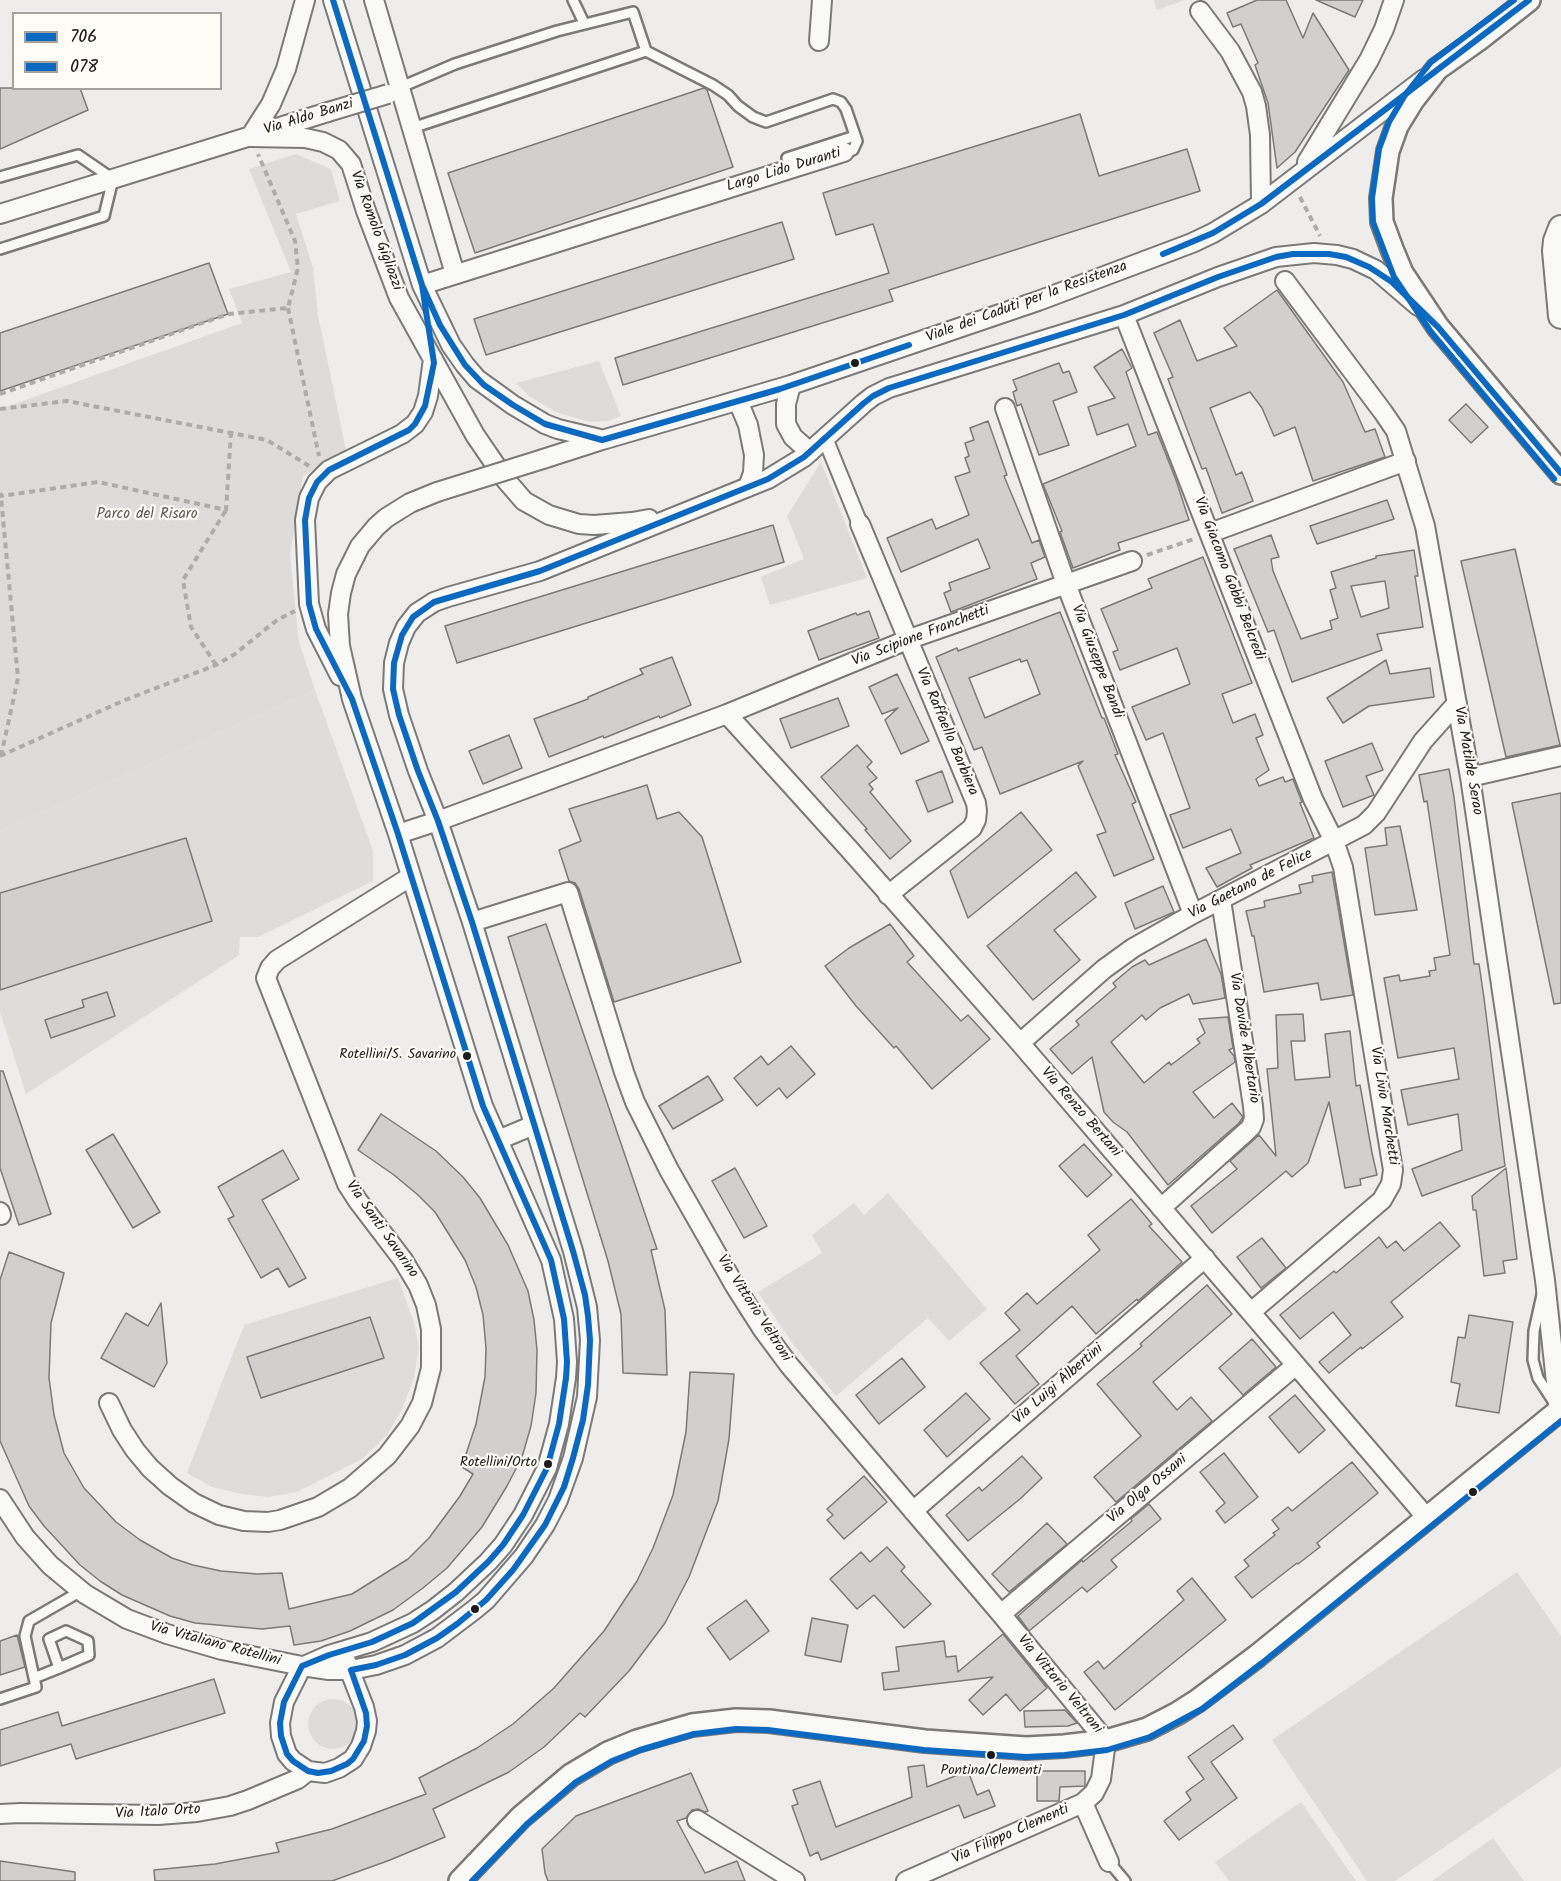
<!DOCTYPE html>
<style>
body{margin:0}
#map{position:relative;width:1561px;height:1881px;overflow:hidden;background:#efedeb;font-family:Kalam,sans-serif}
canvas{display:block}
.legend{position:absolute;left:12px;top:12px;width:210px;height:78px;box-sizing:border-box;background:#fdfcf7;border:2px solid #a3a29f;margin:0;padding:8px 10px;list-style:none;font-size:18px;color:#1c1c1c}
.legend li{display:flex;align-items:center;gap:12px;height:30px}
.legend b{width:30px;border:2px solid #a3a29f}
</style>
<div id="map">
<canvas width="1561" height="1881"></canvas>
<ul class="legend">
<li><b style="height:8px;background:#0c69bf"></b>706</li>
<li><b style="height:8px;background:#0c69bf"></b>078</li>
</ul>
</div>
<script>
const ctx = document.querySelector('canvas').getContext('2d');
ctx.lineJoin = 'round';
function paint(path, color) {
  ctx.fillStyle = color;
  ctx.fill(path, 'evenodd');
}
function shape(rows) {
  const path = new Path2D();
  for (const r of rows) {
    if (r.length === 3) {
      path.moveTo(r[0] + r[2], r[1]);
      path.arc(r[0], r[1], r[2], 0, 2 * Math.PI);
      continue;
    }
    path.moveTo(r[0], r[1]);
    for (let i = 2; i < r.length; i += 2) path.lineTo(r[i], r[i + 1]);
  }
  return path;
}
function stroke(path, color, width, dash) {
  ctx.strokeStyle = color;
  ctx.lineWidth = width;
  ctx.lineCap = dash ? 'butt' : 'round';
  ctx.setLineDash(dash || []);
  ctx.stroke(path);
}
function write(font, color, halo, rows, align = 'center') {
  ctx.font = font + ' Kalam,sans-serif';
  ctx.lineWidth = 4.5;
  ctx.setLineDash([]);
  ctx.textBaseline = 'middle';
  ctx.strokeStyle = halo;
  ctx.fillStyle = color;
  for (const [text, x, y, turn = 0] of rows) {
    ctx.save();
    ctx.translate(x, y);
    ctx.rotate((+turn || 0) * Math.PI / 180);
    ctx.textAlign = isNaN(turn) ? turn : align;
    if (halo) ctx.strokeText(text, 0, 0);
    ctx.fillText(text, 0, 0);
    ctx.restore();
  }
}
paint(shape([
 [1154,0,1185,0,1157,10],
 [315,690,373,851,373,881,258,937,240,937,239,955,26,1094,0,1012,0,831],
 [398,1278,414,1323,419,1347,414,1378,402,1409,387,1435,362,1459,297,1492,268,1497,242,1494,212,1487,187,1473,244,1325]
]), '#dfddda');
paint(shape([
 [296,154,331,169,340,201,296,214,313,268,318,315,346,450,303,476,290,555,299,642,315,690,0,831,0,409,242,323,229,289,291,272,249,169],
 [599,361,621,416,608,421,590,422,556,412,529,396,516,383],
 [821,462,867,578,770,605,761,577,804,559,787,516],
 [888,1193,987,1309,949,1341,928,1318,836,1396,793,1344,758,1292,822,1253,812,1235,854,1203,864,1215],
 [1517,1572,1561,1636,1561,1767,1395,1881,1367,1881,1272,1740],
 [333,1724,25],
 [1301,1802,1356,1881,1229,1881,1215,1862],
 [1493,1838,1524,1881,1432,1881]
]), '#dedcda');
const building = shape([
 [1257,0,1286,0,1303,38,1313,13,1349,70,1295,152,1277,168,1268,103,1255,65,1258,63,1241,24,1233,27,1227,13,1257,0],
 [1316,0,1363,0,1355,17,1316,0],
 [0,88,80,88,88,110,0,149,0,88],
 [704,88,707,90,733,167,475,253,448,173,704,88],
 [1080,114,1099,176,1187,149,1200,191,889,290,893,301,623,385,615,358,889,273,873,224,836,235,823,193,1080,114],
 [782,222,794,259,486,355,474,319,782,222],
 [209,263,228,314,0,391,0,333,209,263],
 [1277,290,1343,382,1365,432,1375,429,1385,457,1313,481,1295,427,1274,436,1262,408,1250,392,1210,408,1236,475,1242,472,1253,501,1222,513,1206,468,1202,469,1168,379,1173,377,1154,333,1180,320,1197,361,1237,346,1224,328,1277,290],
 [1122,349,1132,368,1126,372,1148,435,1157,432,1176,480,1189,520,1118,543,1120,550,1073,568,1060,532,1062,531,1043,484,1136,446,1128,424,1097,435,1088,407,1115,398,1094,367,1122,349],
 [1059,363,1063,373,1069,371,1077,392,1053,401,1069,445,1039,455,1021,404,1017,406,1013,392,1017,390,1013,380,1059,363],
 [1466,404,1488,427,1471,443,1449,420,1466,404],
 [988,421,1007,475,1004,476,1032,543,1039,540,1045,557,1031,563,1037,579,951,612,944,593,951,590,949,583,990,568,978,539,901,572,887,538,932,519,936,529,969,515,955,477,970,472,965,458,969,456,965,443,974,440,970,428,988,421],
 [1387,500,1394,519,1317,544,1310,526,1387,500],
 [773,525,784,562,457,663,445,626,773,525],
 [1271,535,1279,557,1271,559,1273,571,1301,639,1332,629,1330,621,1338,618,1330,590,1336,588,1331,572,1376,558,1376,556,1414,550,1418,576,1415,576,1423,627,1377,634,1382,650,1292,682,1274,630,1268,632,1234,549,1271,535],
 [1385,581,1389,608,1361,617,1351,586,1385,581],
 [1515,549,1560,745,1506,757,1461,561,1515,549],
 [1203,557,1252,683,1222,694,1233,723,1255,714,1263,735,1256,738,1269,770,1256,779,1259,786,1283,777,1285,782,1293,779,1302,802,1300,803,1314,838,1250,865,1252,868,1217,887,1206,868,1241,853,1231,829,1183,848,1170,815,1190,808,1163,733,1146,740,1132,707,1190,684,1177,648,1120,670,1113,652,1118,650,1101,609,1152,588,1148,579,1203,557],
 [869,611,879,638,819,660,808,631,856,613,857,615,869,611],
 [1060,612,1102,718,1104,718,1118,754,1115,755,1136,802,1132,804,1154,859,1114,876,1097,835,1106,832,1078,766,1083,761,1000,794,982,747,974,750,936,657,957,648,958,651,1060,612],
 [1020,659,1021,662,1027,660,1040,694,985,718,969,678,1020,659],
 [672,657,691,705,660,718,659,716,604,738,603,736,549,757,534,719,588,699,588,697,643,674,640,669,672,657],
 [1386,660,1390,674,1430,668,1434,697,1369,706,1343,723,1327,698,1386,660],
 [897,674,929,741,901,754,885,720,898,708,882,714,869,687,897,674],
 [838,698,849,726,791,748,780,719,838,698],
 [509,735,522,768,483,784,469,751,509,735],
 [1372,743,1383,770,1366,776,1374,795,1343,807,1325,761,1372,743],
 [857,745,872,762,867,767,877,778,869,784,873,789,870,792,911,841,890,859,865,830,867,829,821,777,857,745],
 [1449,769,1454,797,1474,964,1479,964,1484,998,1505,1166,1422,1196,1412,1169,1462,1150,1458,1114,1408,1125,1401,1090,1459,1079,1454,1048,1398,1058,1384,978,1399,975,1400,981,1430,976,1429,971,1436,970,1434,958,1450,955,1427,801,1424,802,1419,775,1449,769],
 [942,771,953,802,928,812,916,781,942,771],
 [647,785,657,819,679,812,702,837,741,962,614,1002,579,889,575,883,569,881,559,850,581,841,569,809,647,785],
 [1561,793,1561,1003,1554,1004,1512,803,1561,793],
 [1021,812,1052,850,968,918,950,871,1021,812],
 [1400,826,1417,910,1375,915,1365,848,1387,845,1385,828,1400,826],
 [186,838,212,921,0,990,0,893,186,838],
 [1076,872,1096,897,1054,930,1080,960,1033,1000,987,946,1076,872],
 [1332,872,1353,995,1321,1000,1318,983,1264,992,1254,936,1252,936,1246,911,1265,907,1264,901,1301,893,1299,885,1313,882,1312,876,1332,872],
 [1163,886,1174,912,1135,929,1125,903,1163,886],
 [546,924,657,1249,651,1250,665,1310,667,1375,623,1373,621,1314,608,1261,508,937,546,924],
 [890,924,914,956,907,962,961,1021,968,1015,990,1039,932,1089,896,1046,894,1048,856,1006,825,966,849,948,890,924],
 [1206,939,1221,974,1225,998,1193,1004,1189,994,1160,1008,1146,1020,1142,1015,1111,1042,1144,1083,1169,1062,1171,1065,1200,1043,1197,1039,1205,1033,1199,1019,1228,1017,1233,1048,1229,1050,1234,1056,1235,1062,1193,1092,1214,1118,1232,1103,1243,1117,1239,1123,1168,1185,1127,1132,1113,1122,1104,1112,1092,1057,1072,1074,1050,1049,1079,1025,1076,1021,1116,987,1113,983,1132,967,1145,960,1149,965,1206,939],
 [107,992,115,1016,51,1038,45,1020,84,1007,82,1000,107,992],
 [1303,1014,1305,1041,1291,1041,1295,1080,1330,1077,1325,1034,1350,1031,1356,1086,1360,1085,1372,1153,1377,1175,1360,1179,1361,1185,1345,1188,1329,1102,1308,1163,1292,1177,1286,1171,1212,1233,1191,1206,1237,1169,1230,1161,1259,1135,1276,1156,1267,1069,1278,1068,1276,1015,1303,1014],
 [791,1046,815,1074,787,1098,779,1088,757,1106,734,1078,761,1056,768,1065,791,1046],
 [0,1071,3,1071,51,1214,19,1225,0,1168,0,1071],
 [708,1076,723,1100,673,1129,659,1106,708,1076],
 [381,1114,436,1151,463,1177,480,1198,508,1245,528,1291,534,1320,537,1350,536,1393,531,1426,522,1457,507,1486,482,1527,447,1568,423,1588,393,1610,350,1631,321,1641,294,1645,290,1626,262,1629,195,1623,170,1616,122,1595,100,1581,80,1565,44,1526,29,1506,0,1441,0,1280,9,1252,64,1273,51,1323,49,1378,54,1415,64,1453,84,1488,116,1522,140,1540,172,1558,193,1565,221,1571,257,1574,282,1573,289,1609,352,1594,408,1559,429,1538,460,1496,473,1474,459,1465,466,1454,476,1424,485,1377,486,1348,483,1315,476,1287,465,1260,435,1212,418,1195,394,1175,358,1150,381,1114],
 [113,1134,160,1212,133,1228,86,1150,113,1134],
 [1084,1144,1112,1175,1087,1197,1059,1166,1084,1144],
 [283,1150,299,1179,262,1200,306,1278,289,1287,278,1268,261,1278,228,1219,234,1216,218,1187,283,1150],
 [735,1168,767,1226,744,1238,712,1181,735,1168],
 [1506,1168,1517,1259,1503,1261,1505,1273,1484,1276,1476,1210,1473,1210,1472,1196,1506,1168],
 [1131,1199,1152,1224,1149,1226,1182,1262,1138,1301,1137,1299,1096,1334,1072,1306,1016,1356,1039,1384,1015,1404,980,1363,1020,1330,1005,1313,1027,1293,1037,1304,1100,1250,1088,1235,1131,1199],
 [1440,1222,1460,1246,1391,1302,1403,1317,1362,1349,1361,1347,1329,1373,1319,1362,1351,1335,1333,1312,1300,1339,1280,1315,1334,1271,1336,1273,1379,1237,1387,1248,1396,1241,1404,1251,1440,1222],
 [1262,1238,1286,1268,1261,1288,1237,1257,1262,1238],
 [1207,1285,1232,1314,1153,1382,1177,1410,1191,1397,1212,1421,1116,1502,1094,1477,1141,1436,1097,1384,1142,1346,1140,1344,1207,1285],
 [161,1303,167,1363,154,1387,101,1358,126,1313,148,1326,161,1303],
 [1469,1315,1513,1322,1499,1413,1456,1406,1460,1384,1451,1382,1458,1337,1465,1338,1469,1315],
 [370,1317,384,1358,261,1398,247,1357,370,1317],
 [1252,1339,1276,1367,1243,1395,1219,1368,1252,1339],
 [902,1358,925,1387,879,1424,856,1395,902,1358],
 [690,1372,734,1374,729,1439,718,1501,689,1577,665,1623,629,1671,585,1717,580,1713,544,1747,509,1772,433,1809,445,1837,390,1860,332,1881,155,1881,154,1870,215,1864,279,1852,276,1843,332,1829,426,1794,419,1778,477,1748,513,1724,554,1688,604,1631,637,1581,653,1548,673,1495,686,1432,690,1372],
 [966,1393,990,1419,947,1457,924,1430,966,1393],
 [1295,1395,1325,1430,1299,1453,1269,1417,1295,1395],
 [1224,1453,1258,1497,1225,1523,1216,1511,1225,1503,1200,1472,1224,1453],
 [1022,1456,1042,1478,1020,1499,968,1541,946,1515,979,1487,982,1491,1022,1456],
 [1352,1462,1378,1493,1317,1543,1320,1547,1298,1564,1297,1563,1252,1598,1235,1577,1249,1566,1244,1560,1275,1535,1273,1533,1279,1529,1272,1520,1288,1507,1292,1511,1352,1462],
 [864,1476,887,1502,844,1539,827,1520,833,1515,827,1509,864,1476],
 [1149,1504,1161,1519,1111,1560,1117,1567,1087,1592,1082,1587,1029,1631,1018,1616,1082,1560,1083,1562,1132,1521,1131,1519,1149,1504],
 [1047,1523,1067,1544,1009,1592,992,1574,1047,1523],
 [887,1547,905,1567,901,1571,931,1604,904,1628,874,1595,857,1609,830,1579,861,1552,870,1562,887,1547],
 [1192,1578,1226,1620,1115,1710,1084,1672,1098,1661,1104,1669,1184,1600,1177,1591,1192,1578],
 [746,1600,769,1631,730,1660,707,1628,746,1600],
 [812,1618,848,1625,841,1662,805,1655,812,1618],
 [1003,1634,1047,1688,1020,1711,1006,1694,983,1715,969,1700,993,1677,884,1690,882,1673,899,1671,896,1647,944,1641,946,1657,956,1656,958,1672,1003,1634],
 [17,1635,25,1667,0,1675,0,1641,17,1635],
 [214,1679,225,1713,76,1759,71,1744,0,1766,0,1730,58,1712,62,1726,214,1679],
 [1065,1710,1077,1723,1068,1726,1025,1727,1024,1711,1065,1710],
 [1233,1725,1243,1739,1211,1762,1237,1798,1179,1840,1164,1821,1191,1800,1186,1792,1204,1779,1188,1757,1233,1725],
 [924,1765,927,1787,968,1771,977,1795,989,1790,995,1806,964,1818,959,1805,821,1860,818,1852,810,1856,792,1806,798,1804,793,1790,820,1781,836,1827,912,1797,908,1767,924,1765],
 [1037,1771,1085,1771,1085,1786,1060,1787,1059,1801,1037,1801,1037,1771],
 [691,1773,708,1811,705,1812,698,1809,692,1810,686,1818,677,1821,705,1873,737,1861,745,1881,548,1881,545,1873,542,1849,576,1816,691,1773],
 [0,1861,75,1872,75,1881,0,1881,0,1861]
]);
paint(building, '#d1d0cf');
stroke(building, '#7b7a79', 1.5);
const service = shape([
 [573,0,584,23],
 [401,87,455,64,557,31,633,12,646,51],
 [412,128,646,51,713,85,728,95,738,106,753,117,766,122,833,99,841,102,846,109,857,141,853,150,844,152],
 [787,158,855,136],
 [0,177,78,155,113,179,104,216,0,249],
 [1542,1295,1534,1331,1533,1360,1538,1378,1555,1404],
 [34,1678,59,1668,89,1655,88,1641,66,1631,49,1639,59,1668],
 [0,1699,36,1687,25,1636,29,1621,81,1591],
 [1109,1862,1125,1881]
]);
const pedestrian = shape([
 [825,438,860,524]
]);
const minor = shape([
 [333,0,422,285,451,345,465,365,477,379,513,405,545,424,558,429,600,439],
 [374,0,455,274],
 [1200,11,1230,51,1252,92,1256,106,1260,135,1261,204],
 [819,41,822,0],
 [250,137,305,138,323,142,339,150,351,164,366,211,399,298,475,435,505,479,524,501,549,515,579,524,594,525,632,522,649,519],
 [250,137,271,104,286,69,305,0],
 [1307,162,1369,60,1384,29,1394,0],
 [0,214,328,112],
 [1285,281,1383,412,1396,431,1425,526,1470,777,1545,1280,1559,1410],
 [422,285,844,152],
 [1124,315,1313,799,1334,841,1343,867,1393,1170,1391,1184,1382,1200,1251,1312],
 [791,385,786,404,786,424,793,437,810,452],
 [738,401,748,425,754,455,753,473,748,487],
 [1005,408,1066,584,1193,914],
 [543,459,602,440,791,385,1038,301,1192,243,1213,233,1261,204,1424,79],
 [860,524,976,803,977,811,976,820,972,828,888,895],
 [1210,533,1406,461],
 [340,676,316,629,309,604,305,520,309,498,317,482,329,470,402,434,415,424,423,412,428,396,433,359],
 [727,714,849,849,1020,1043,1427,1518],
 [1470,777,1561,756],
 [398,834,438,821,727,714,907,640,1132,561],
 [472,922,568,892,624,1072,635,1102,669,1170,735,1286,763,1330,789,1365,1001,1614,1106,1741,1101,1779,1094,1793,1083,1803,906,1881],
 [1020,1043,1104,969,1133,948,1193,914,1364,825,1376,813,1423,741,1457,703],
 [498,1140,534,1125],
 [1161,1208,1247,1131,1251,1127,1254,1119,1253,1106,1221,900],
 [0,1212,1,1215],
 [109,1403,122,1430,135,1450,150,1468,170,1486,194,1503,219,1515,244,1521,268,1522,280,1520,318,1507,350,1488,387,1456,410,1426,422,1403,431,1368,431,1329,426,1305,418,1285,403,1260,358,1201,347,1184,266,978,270,968,277,960,410,877],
 [0,1499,25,1537,50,1565,85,1594,127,1619,167,1634,222,1650,302,1666,329,1670,351,1670,376,1665,405,1655,437,1638,474,1610,486,1600,524,1556,545,1525,558,1500,573,1458,587,1397,590,1340,587,1307,573,1251,472,922,438,821,418,771,399,715,393,689,394,663,399,643,406,627,417,613,434,602,448,597,540,571,768,479,804,457,864,403,873,396,889,388,1124,315,1218,277,1276,257,1314,253,1337,255,1353,259,1376,270,1418,306],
 [913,1511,1205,1258],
 [1001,1614,1296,1365],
 [302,1666,284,1702,280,1723,281,1736,287,1754,293,1761,308,1771,325,1773,339,1768,353,1759,361,1746,366,1731,367,1721,364,1707,346,1661],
 [304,1666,329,1655,372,1642,413,1623,433,1610,456,1592,488,1562,503,1545,523,1515,547,1468,559,1424,566,1378,567,1362,564,1319,551,1260,483,1106,398,834,352,699,340,646,338,614,341,593,346,574,360,546,376,527,386,518,410,503,437,492],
 [1083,1803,1109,1862],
 [0,1814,21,1813,158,1815,197,1812,230,1806,248,1800,298,1779,308,1771],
 [697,1820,795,1881]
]);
const tertiary = shape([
 [1529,0,1478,40,1437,69,1413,100,1397,126,1388,151,1381,198,1382,222,1392,249,1402,273,1438,327,1561,473],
 [460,1881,521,1817,571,1775,608,1753,637,1741,692,1725,736,1720,769,1721,925,1741,1026,1748,1064,1746,1106,1741,1147,1729,1178,1713,1197,1701,1257,1656,1561,1409]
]);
const secondary = shape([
 [1561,228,1556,241,1555,251,1561,316]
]);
stroke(service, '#7b7a79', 14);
stroke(pedestrian, '#7b7a79', 18);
stroke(minor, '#7b7a79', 22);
stroke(tertiary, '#7b7a79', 26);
stroke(secondary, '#7b7a79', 28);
stroke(shape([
 [1300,197,1320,236],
 [288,308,319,456],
 [0,394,228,314,288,308,298,268,295,241,258,154],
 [0,409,67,401,267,440,309,466],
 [0,493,1,496,98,482,226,510,231,433],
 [1147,555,1194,539],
 [216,665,191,627,183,580,226,510],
 [0,756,125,700,216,665,235,654,277,620,295,611],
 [1,756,18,678,1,497]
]), '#aeacab', 4, [6, 4.5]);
stroke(service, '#f9f9f7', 9);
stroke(pedestrian, '#f9f9f7', 14);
stroke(minor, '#f9f9f7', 18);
stroke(tertiary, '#f9f9f7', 21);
stroke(secondary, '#f9f9f7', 24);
const minorBridge = shape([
 [328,112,388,94],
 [437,492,543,459]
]);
stroke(minorBridge, '#7b7a79', 22, []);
stroke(minorBridge, '#f9f9f7', 18);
stroke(shape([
 [333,0,422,285,440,325,465,365,484,385,513,405,545,424,602,440,780,389,909,345],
 [1163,254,1213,233,1261,204,1529,0],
 [422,285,434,363,425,406,415,424,409,430,329,470,317,482,309,498,305,520,309,604,316,629,352,699,398,834,483,1106,551,1260,564,1319,567,1362,566,1378,559,1424,547,1468,523,1515,503,1545,488,1562,456,1592,413,1623,372,1642,329,1655,302,1666,284,1702,280,1723,281,1736,287,1754,293,1761,308,1771,318,1773,331,1771,347,1764,353,1759,364,1741,367,1726,366,1713,351,1670,376,1665,405,1655,437,1638,457,1624,486,1600,513,1570,545,1525,564,1487,573,1458,583,1420,588,1385,590,1340,588,1316,585,1295,573,1251,472,922,438,821,418,771,399,715,393,689,394,663,402,635,413,617,434,602,540,571,768,479,804,457,864,403,873,396,889,388,1124,315,1218,277,1276,257,1293,254,1329,254,1346,257,1369,267,1392,282,1438,327,1561,473]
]), '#0c69bf', 6);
stroke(shape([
 [1514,0,1431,62,1405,95,1389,122,1379,149,1372,198,1373,222,1394,277,1431,332,1554,479],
 [472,1881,527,1824,576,1782,612,1761,640,1750,694,1734,736,1729,768,1730,924,1750,1026,1757,1065,1755,1107,1750,1150,1737,1202,1709,1262,1663,1561,1421]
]), '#0c69bf', 6);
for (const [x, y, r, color] of [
 [855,363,5,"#1c1c1c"],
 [467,1056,5,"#1c1c1c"],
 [548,1464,5,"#1c1c1c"],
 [1473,1492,5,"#1c1c1c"],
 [475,1609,5,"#1c1c1c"],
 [991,1755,5,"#1c1c1c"]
]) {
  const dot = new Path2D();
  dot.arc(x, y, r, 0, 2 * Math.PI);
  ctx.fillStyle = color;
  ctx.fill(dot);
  stroke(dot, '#fdfcf7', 2);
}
write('14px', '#1c1c1c', '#fdfcf7', [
 ["Rotellini/S. Savarino",456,1056],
 ["Rotellini/Orto",537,1464],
 ["Pontina/Clementi",991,1772,"center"]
], 'right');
write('15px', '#1c1c1c', '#fdfcf7', [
 ["Via Aldo Banzi",309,118,-17],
 ["Largo Lido Duranti",784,171,-17],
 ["Via Romolo Gigliozzi",375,231,70],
 ["Viale dei Caduti per la Resistenza",1027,303,-20],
 ["Via Giacomo Gobbi Belcredi",1228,579,69],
 ["Via Scipione Franchetti",921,637,-21],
 ["Via Giuseppe Bandi",1096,662,69],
 ["Via Raffaello Barbiera",946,732,67],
 ["Via Matilde Serao",1467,761,80],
 ["Via Gaetano de Felice",1251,885,-27],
 ["Via Davide Albertario",1243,1038,81],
 ["Via Livio Marchetti",1383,1106,81],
 ["Via Renzo Bertani",1080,1113,49],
 ["Via Santi Savarino",381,1230,55],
 ["Via Vittorio Veltroni",753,1309,57],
 ["Via Luigi Albertini",1059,1385,-41],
 ["Via Olga Ossani",1148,1490,-40],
 ["Via Vitaliano Rotellini",215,1645,15],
 ["Via Vittorio Veltroni",1059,1685,50],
 ["Via Italo Orto",158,1813,-3],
 ["Via Filippo Clementi",1011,1835,-24]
]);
write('15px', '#5b5b5a', '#fdfcf7', [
 ["Parco del Risaro",147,515]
]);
</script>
